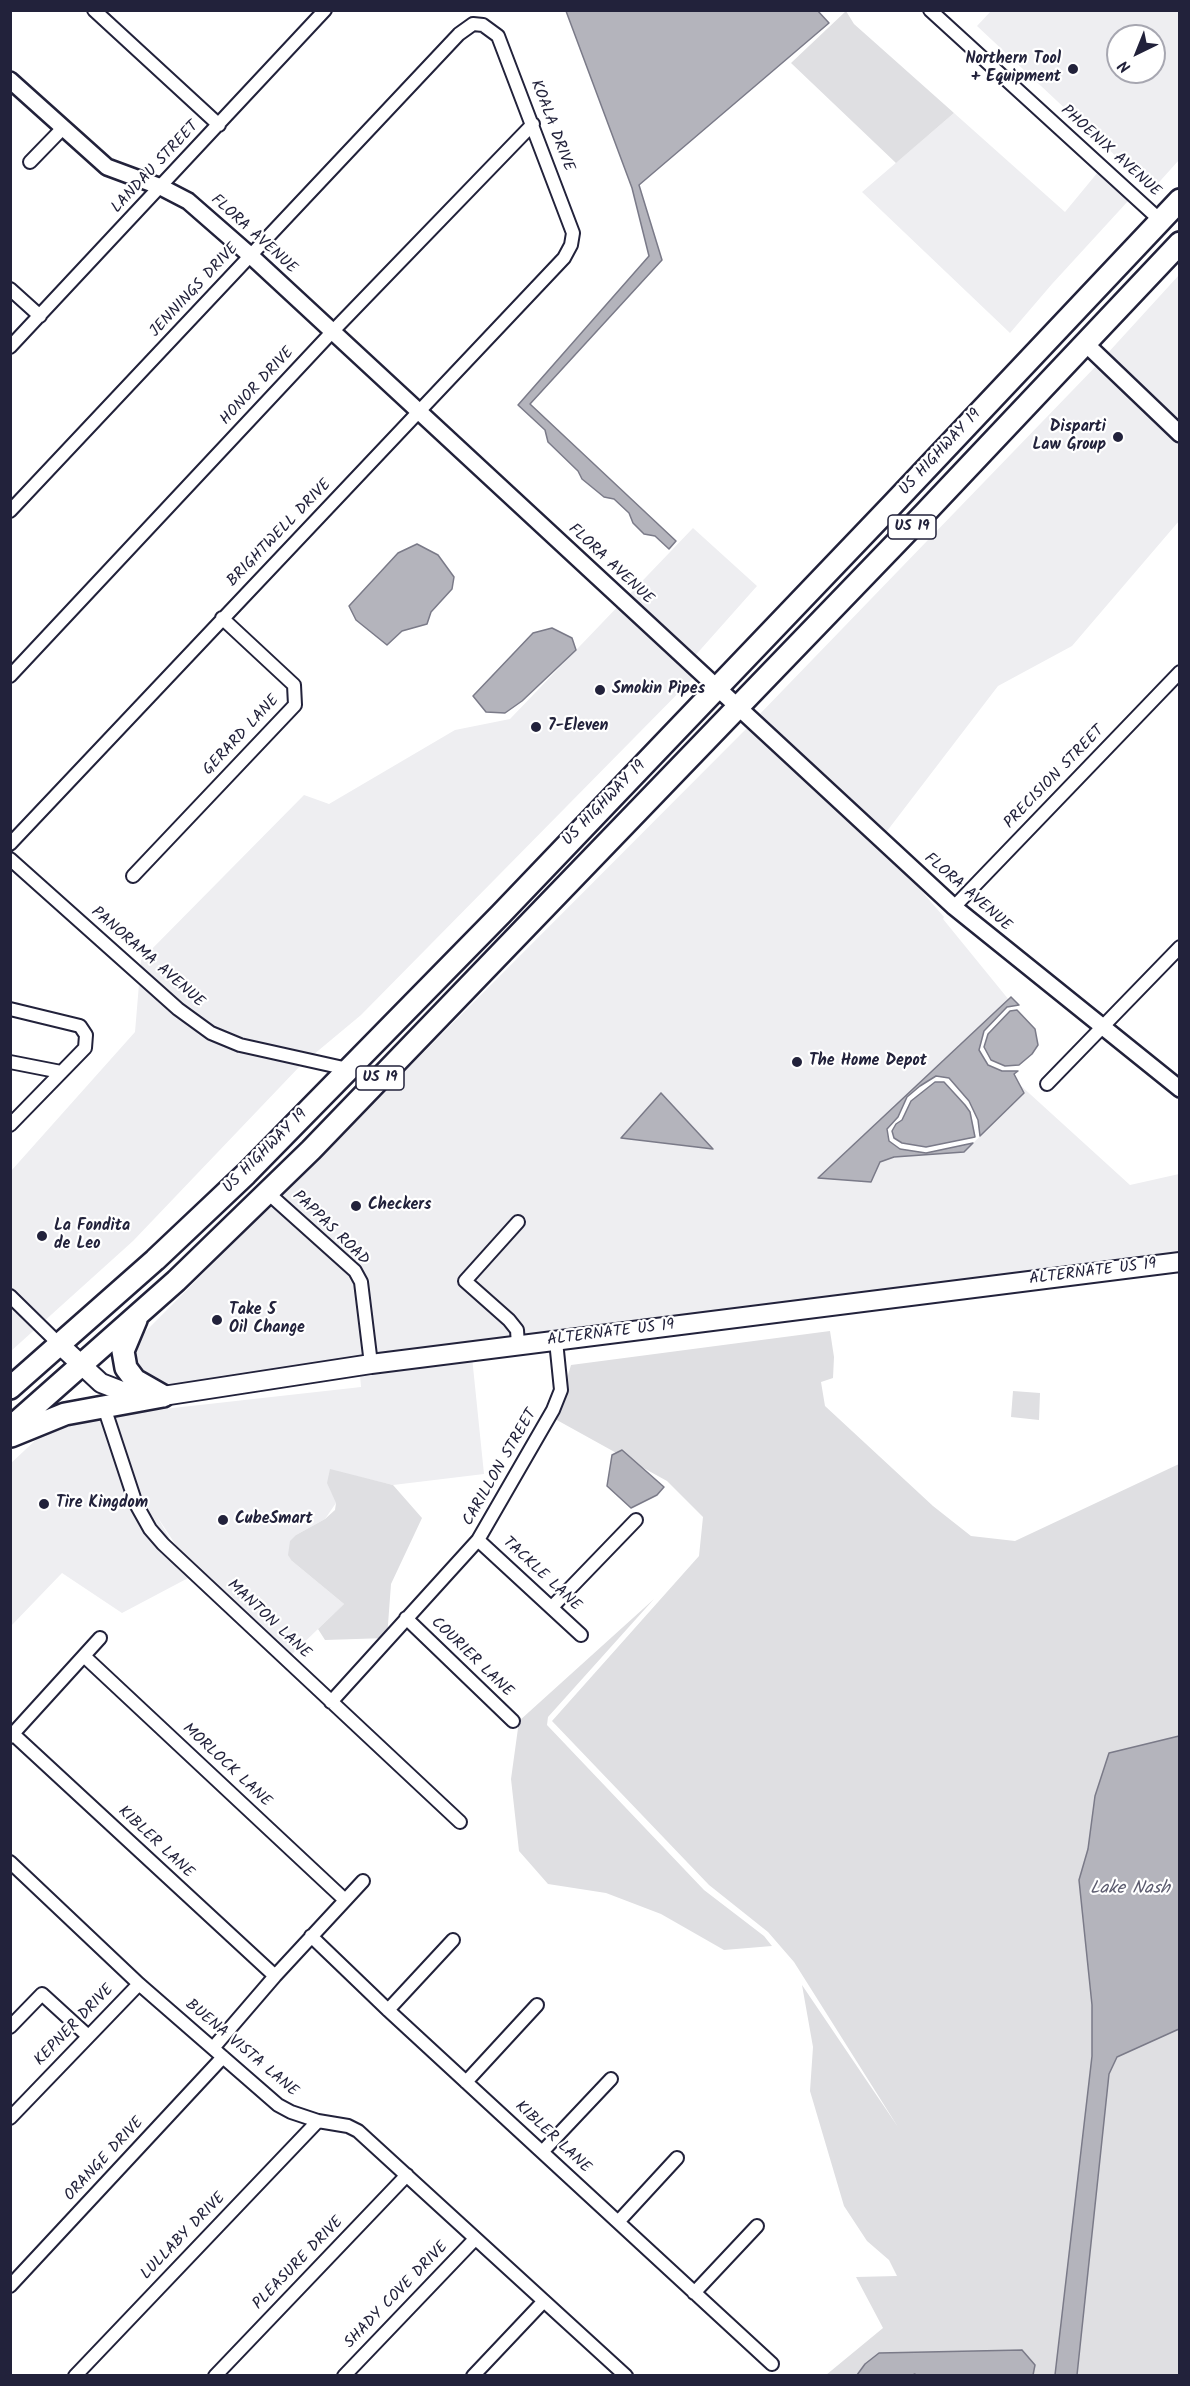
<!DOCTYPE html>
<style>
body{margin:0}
#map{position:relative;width:1190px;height:2386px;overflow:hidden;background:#fff;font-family:Kalam,sans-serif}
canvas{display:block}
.frame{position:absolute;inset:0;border:12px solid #22223b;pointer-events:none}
.north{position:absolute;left:1106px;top:24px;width:60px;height:60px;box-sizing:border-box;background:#fff;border:2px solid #a7a7b1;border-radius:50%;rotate:223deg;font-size:16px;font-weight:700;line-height:24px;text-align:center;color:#22223b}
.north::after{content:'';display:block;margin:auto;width:21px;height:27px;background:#22223b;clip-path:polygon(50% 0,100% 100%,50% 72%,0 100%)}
</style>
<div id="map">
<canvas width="1190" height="2386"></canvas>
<div class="frame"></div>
<div class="north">N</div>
</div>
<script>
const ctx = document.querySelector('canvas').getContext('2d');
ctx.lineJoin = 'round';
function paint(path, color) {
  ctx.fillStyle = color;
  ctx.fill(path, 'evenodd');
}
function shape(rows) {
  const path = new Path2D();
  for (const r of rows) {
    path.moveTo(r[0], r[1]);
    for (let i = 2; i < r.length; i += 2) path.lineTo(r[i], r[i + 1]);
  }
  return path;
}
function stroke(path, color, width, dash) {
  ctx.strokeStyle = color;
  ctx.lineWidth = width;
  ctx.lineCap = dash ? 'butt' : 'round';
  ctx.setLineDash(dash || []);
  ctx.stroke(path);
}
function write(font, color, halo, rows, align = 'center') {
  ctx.font = font + ' Kalam,sans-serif';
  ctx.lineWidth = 4.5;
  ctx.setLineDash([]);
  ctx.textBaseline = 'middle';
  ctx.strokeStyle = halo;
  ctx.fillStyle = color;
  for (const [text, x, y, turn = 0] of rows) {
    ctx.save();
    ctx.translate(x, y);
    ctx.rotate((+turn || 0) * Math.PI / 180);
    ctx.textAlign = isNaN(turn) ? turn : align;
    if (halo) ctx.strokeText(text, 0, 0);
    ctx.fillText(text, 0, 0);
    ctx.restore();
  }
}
paint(shape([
 [991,11,1179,11,1179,160,1152,190,977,26],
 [1118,36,1154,36,1154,72,1118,72],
 [954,113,1065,212,1098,172,1129,200,1052,284,1010,333,862,192],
 [1179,275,1179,426,1106,355],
 [1098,364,1179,443,1179,521,1072,646,998,686,884,835,756,718],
 [693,528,757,586,693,658,703,668,361,1015,301,1065,133,1241,11,1351,11,1171,135,1032,141,960,304,795,329,804,455,730,510,719],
 [748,727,898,864,944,917,943,919,1009,1000,819,1178,894,1157,964,1152,1024,1093,1019,1084,1130,1185,1179,1174,1179,1256,165,1390,140,1375,130,1347],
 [472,1357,484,1474,393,1485,330,1470,336,1503,325,1519,296,1535,292,1561,344,1604,291,1655,195,1574,156,1515,192,1576,122,1613,62,1573,11,1626,10,1464,54,1423,66,1419],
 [360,1375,361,1387,128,1413,128,1412]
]), '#eeeef1');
paint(shape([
 [846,11,854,24,954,113,896,163,791,63],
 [830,1331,834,1357,833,1378,821,1382,825,1406,933,1506,971,1536,1015,1541,1179,1464,1179,1736,1109,1753,1095,1796,1088,1849,1079,1880,1092,2005,1092,2056,1055,2375,826,2375,883,2328,856,2277,897,2276,889,2260,867,2241,844,2206,810,2091,813,2047,802,1985,898,2127,794,1962,768,1932,709,1885,552,1721,699,1556,703,1517,667,1481,555,1419,571,1365],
 [1013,1391,1040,1393,1039,1420,1011,1417],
 [330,1469,393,1485,422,1518,391,1584,387,1638,325,1640,318,1629,344,1604,292,1561,288,1555,290,1541,296,1535,325,1519,335,1510,336,1503,327,1483],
 [654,1599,548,1717,547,1725,704,1890,764,1936,772,1946,724,1950,661,1914,606,1893,548,1884,519,1851,511,1779,519,1721],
 [1179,2029,1179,2375,1077,2376,1109,2074,1117,2057]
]), '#dfdfe2');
const water = shape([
 [566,11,817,10,829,23,639,185,662,260,530,404,676,541,669,549,655,536,644,534,633,523,629,513,614,499,604,497,582,479,578,471,548,442,545,430,518,405,649,256,632,188,566,11],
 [417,544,438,555,454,577,452,589,431,612,427,624,402,631,387,645,356,620,349,606,398,553,417,544],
 [552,628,572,638,576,650,522,701,505,713,486,712,473,696,533,633,552,628],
 [1011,997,1019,1005,1007,1007,984,1031,979,1050,988,1065,1002,1071,1018,1071,1014,1074,1024,1093,980,1136,978,1120,969,1101,949,1078,936,1076,920,1086,907,1097,898,1117,887,1129,889,1141,900,1149,926,1153,973,1143,964,1152,894,1157,880,1162,871,1182,818,1178,1011,997],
 [1017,1010,1035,1029,1038,1045,1032,1054,1019,1065,1005,1066,991,1060,984,1047,988,1034,1010,1011,1017,1010],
 [935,1082,944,1082,965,1105,970,1112,975,1137,926,1147,902,1143,894,1138,892,1131,896,1124,902,1120,911,1101,935,1082],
 [661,1093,713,1149,621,1138,661,1093],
 [622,1450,664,1487,657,1495,631,1508,607,1486,612,1455,622,1450],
 [1179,1736,1179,2029,1117,2057,1109,2074,1077,2375,1055,2375,1092,2056,1092,2005,1079,1880,1088,1849,1095,1796,1109,1753,1179,1736],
 [1022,2350,1035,2365,1033,2375,916,2376,915,2374,910,2376,857,2375,865,2364,879,2353,1022,2350]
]);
paint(water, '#b4b4bc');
stroke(water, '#7a7a88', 1.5);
const minor = shape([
 [94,10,219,125],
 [930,10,1160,220],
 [30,162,62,129],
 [10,289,40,316],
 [10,347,325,10],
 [10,511,459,34,473,24,483,25,498,36,573,233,571,245,564,258,10,844],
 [10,676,332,332,533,124],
 [10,859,178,1009,211,1033,240,1045,348,1069],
 [133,876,295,705,294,685,222,618],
 [954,907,1180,672],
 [10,1009,80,1026,86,1035,85,1048,10,1125],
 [10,1062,61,1072],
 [1047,1084,1180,947],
 [268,1193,355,1271,361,1282,371,1364],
 [518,1222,465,1281,509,1320,517,1330,518,1345],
 [10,1296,59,1344],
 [104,1407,136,1504,150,1529,163,1544,460,1822],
 [478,1540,581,1635],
 [552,1607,636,1520],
 [406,1618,513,1721],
 [84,1656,345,1900],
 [331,1702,478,1540,553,1410,561,1390,556,1341],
 [13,1734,275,1976],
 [10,1737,100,1638],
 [10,1862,139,1984,278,2105,291,2112,318,2121,348,2126,358,2131,626,2376],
 [311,1936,388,2010,772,2364],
 [388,2010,453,1940],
 [10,2027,42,1994,88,2036],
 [213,2048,275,1976,363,1881],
 [466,2082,537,2005],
 [10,2118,139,1984],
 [543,2151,611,2079],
 [618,2222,677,2158],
 [10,2286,223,2057],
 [694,2293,757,2226],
 [75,2376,318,2121],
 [215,2376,407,2175],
 [344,2376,475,2239],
 [473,2376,543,2302]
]);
const tertiary = shape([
 [10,80,107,167,161,187,188,201,251,256,954,907,1180,1089],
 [1086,344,1180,434]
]);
const secondary = shape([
 [59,1344,101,1383,127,1393,163,1396,371,1364,1180,1262]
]);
const trunk = shape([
 [136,1320,123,1351,126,1368,135,1380,163,1396],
 [10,1388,155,1260,246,1174,501,914,893,504,1180,200],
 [10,1428,176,1281,311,1150,925,513,1180,243],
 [11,1436,65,1414,163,1396]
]);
stroke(minor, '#22223b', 16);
stroke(tertiary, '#22223b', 20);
stroke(secondary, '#22223b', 22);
stroke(trunk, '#22223b', 26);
stroke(minor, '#fff', 12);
stroke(tertiary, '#fff', 15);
stroke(secondary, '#fff', 18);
stroke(trunk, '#fff', 21);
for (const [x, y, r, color] of [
 [1073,69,6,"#22223b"],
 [1118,437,6,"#22223b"],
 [600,690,6,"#22223b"],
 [536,727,6,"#22223b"],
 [797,1062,6,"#22223b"],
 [356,1206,6,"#22223b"],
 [42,1236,6,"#22223b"],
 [217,1320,6,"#22223b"],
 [44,1504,6,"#22223b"],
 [223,1520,6,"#22223b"]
]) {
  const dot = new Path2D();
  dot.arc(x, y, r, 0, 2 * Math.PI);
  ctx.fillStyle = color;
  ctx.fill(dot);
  stroke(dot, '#fff', 2);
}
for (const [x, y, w] of [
 [912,527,48],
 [380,1078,48]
]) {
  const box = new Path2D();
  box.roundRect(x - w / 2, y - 12, w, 24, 4.5);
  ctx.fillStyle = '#fff';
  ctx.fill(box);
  stroke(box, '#22223b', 1.5);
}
write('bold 15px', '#22223b', null, [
 ["US 19",912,527],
 ["US 19",380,1078]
]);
write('bold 16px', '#22223b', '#fff', [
 ["Northern Tool",1061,60,"right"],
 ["+ Equipment",1061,78,"right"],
 ["Disparti",1106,428,"right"],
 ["Law Group",1106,446,"right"],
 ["Smokin Pipes",612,690],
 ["7-Eleven",548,727],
 ["The Home Depot",809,1062],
 ["Checkers",368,1206],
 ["La Fondita",54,1227],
 ["de Leo",54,1245],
 ["Take 5",229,1311],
 ["Oil Change",229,1329],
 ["Tire Kingdom",56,1504],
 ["CubeSmart",235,1520]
], 'left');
write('16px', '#22223b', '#fff', [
 ["KOALA DRIVE",551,126,69],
 ["PHOENIX AVENUE",1110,152,42],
 ["LANDAU STREET",156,168,-47],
 ["FLORA AVENUE",253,235,42],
 ["JENNINGS DRIVE",195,291,-47],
 ["HONOR DRIVE",258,387,-47],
 ["US HIGHWAY 19",941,453,-47],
 ["BRIGHTWELL DRIVE",280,534,-46],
 ["FLORA AVENUE",610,565,43],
 ["GERARD LANE",242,736,-47],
 ["PRECISION STREET",1055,778,-46],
 ["US HIGHWAY 19",605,804,-46],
 ["FLORA AVENUE",967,893,41],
 ["PANORAMA AVENUE",147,958,41],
 ["US HIGHWAY 19",266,1152,-45],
 ["PAPPAS ROAD",330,1229,44],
 ["ALTERNATE US 19",1093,1273,-7],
 ["ALTERNATE US 19",611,1334,-7],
 ["CARILLON STREET",501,1468,-60],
 ["TACKLE LANE",541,1575,43],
 ["MANTON LANE",268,1620,43],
 ["COURIER LANE",471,1658,44],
 ["MORLOCK LANE",226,1766,43],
 ["KIBLER LANE",155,1843,43],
 ["KEPNER DRIVE",75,2026,-46],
 ["BUENA VISTA LANE",241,2049,40],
 ["KIBLER LANE",552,2138,43],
 ["ORANGE DRIVE",105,2160,-47],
 ["LULLABY DRIVE",184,2237,-46],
 ["PLEASURE DRIVE",299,2264,-46],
 ["SHADY COVE DRIVE",397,2296,-46]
]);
write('italic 18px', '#5c5c6f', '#fff', [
 ["Lake Nash",1130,1890]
]);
</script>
